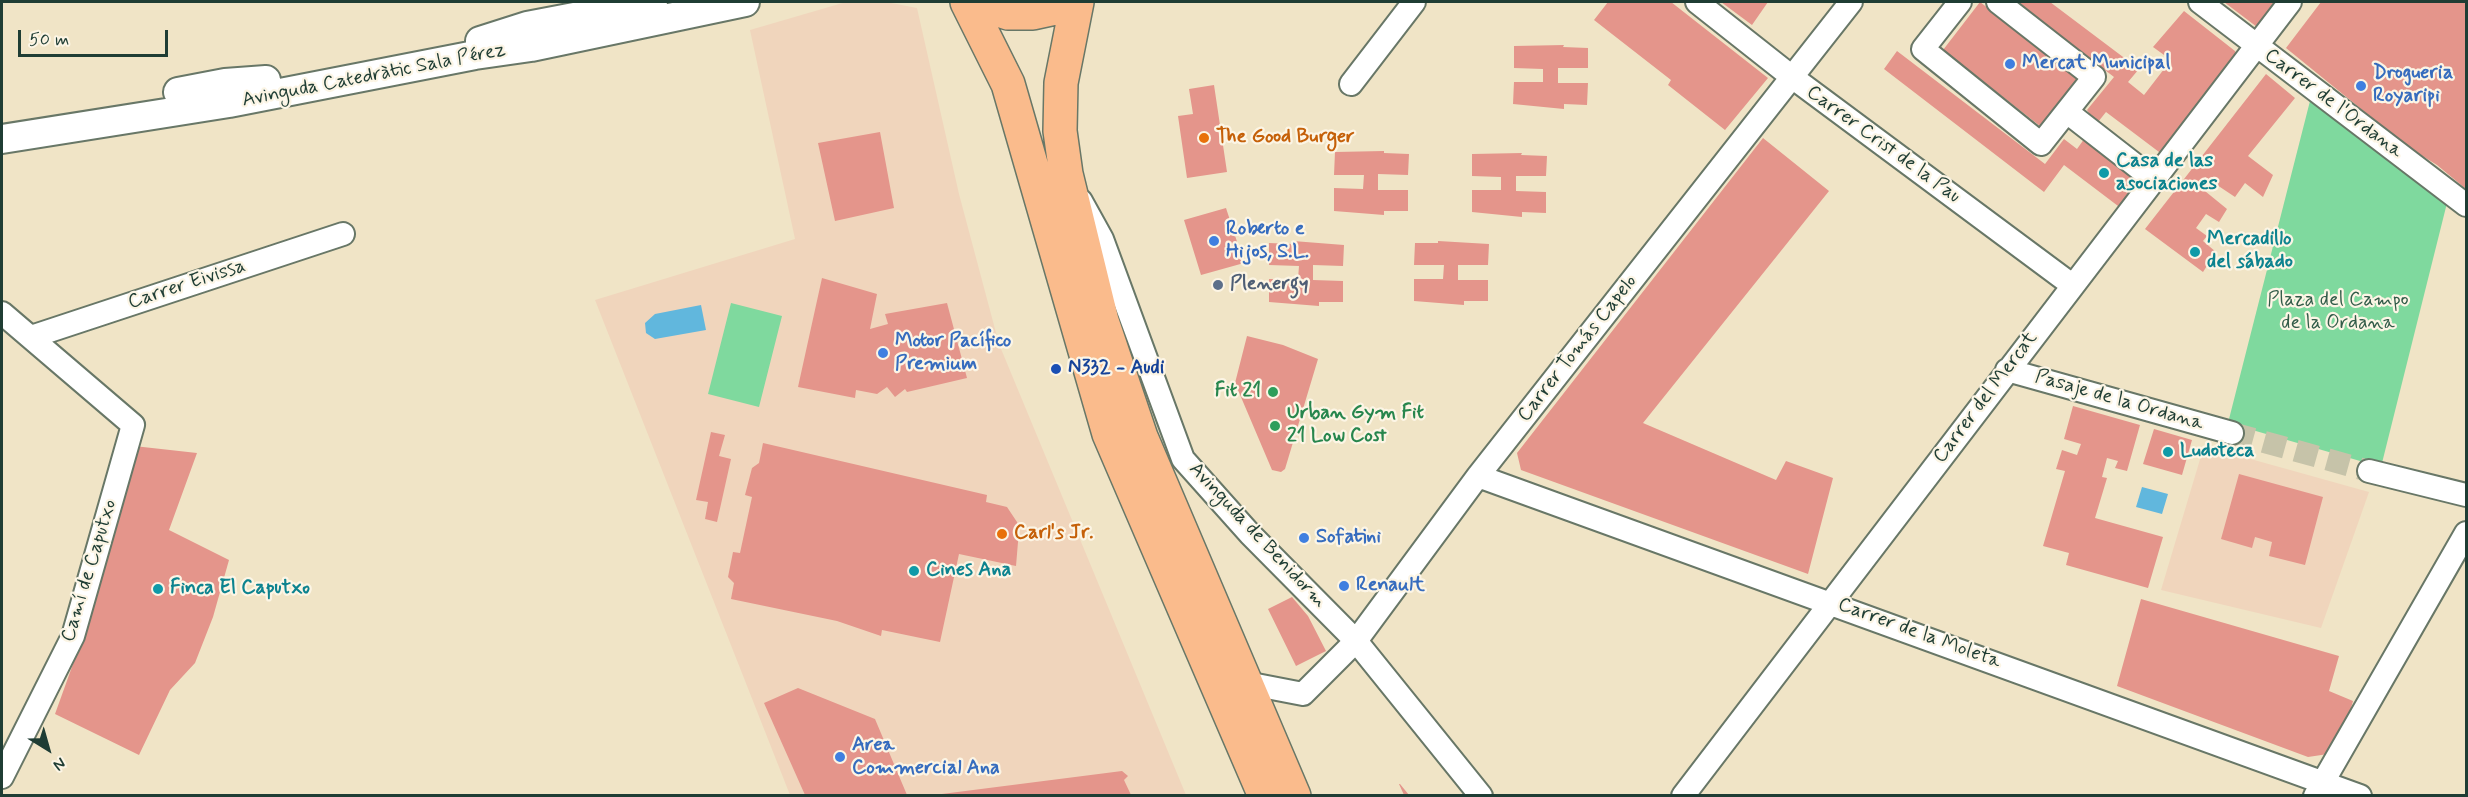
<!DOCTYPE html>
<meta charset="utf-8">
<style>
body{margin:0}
#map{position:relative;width:2468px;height:797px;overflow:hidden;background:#f0e4c6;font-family:Mynerve,sans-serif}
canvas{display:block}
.frame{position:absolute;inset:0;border:3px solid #1f3d34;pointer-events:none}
.north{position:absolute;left:18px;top:719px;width:60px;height:60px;-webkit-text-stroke:4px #fcf5e5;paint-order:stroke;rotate:143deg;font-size:16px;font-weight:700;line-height:24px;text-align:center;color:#1f3d34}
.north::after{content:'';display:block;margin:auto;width:21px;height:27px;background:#1f3d34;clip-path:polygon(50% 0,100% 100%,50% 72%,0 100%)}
.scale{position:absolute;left:18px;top:30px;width:150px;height:27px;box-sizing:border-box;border:3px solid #1f3d34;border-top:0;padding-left:8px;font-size:18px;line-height:21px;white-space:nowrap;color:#1f3d34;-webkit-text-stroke:4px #fcf5e5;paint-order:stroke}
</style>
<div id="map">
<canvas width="2468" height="797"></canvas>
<div class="frame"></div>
<div class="north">N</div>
<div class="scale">50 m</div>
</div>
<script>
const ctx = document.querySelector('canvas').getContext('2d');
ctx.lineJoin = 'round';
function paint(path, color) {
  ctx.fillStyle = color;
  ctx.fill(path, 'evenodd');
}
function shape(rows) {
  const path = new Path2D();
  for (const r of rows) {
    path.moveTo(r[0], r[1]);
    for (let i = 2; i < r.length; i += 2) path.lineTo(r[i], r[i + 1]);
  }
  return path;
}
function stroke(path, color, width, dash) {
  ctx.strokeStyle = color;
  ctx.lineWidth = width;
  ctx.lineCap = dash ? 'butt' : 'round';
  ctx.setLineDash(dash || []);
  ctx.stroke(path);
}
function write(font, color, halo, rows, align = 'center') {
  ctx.font = font + ' Mynerve,sans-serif';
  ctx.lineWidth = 4.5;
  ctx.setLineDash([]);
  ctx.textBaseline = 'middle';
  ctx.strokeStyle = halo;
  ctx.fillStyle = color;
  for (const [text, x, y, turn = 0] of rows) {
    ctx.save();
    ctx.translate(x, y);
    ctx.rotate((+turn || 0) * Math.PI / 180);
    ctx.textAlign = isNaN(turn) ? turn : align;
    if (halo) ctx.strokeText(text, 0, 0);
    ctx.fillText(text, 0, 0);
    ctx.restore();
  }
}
paint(shape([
 [846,2,886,2,917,8,959,194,999,344,1186,795,790,795,595,300,795,239,750,30],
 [2204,446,2369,492,2321,628,2161,590]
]), '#f0d5bc');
paint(shape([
 [2310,101,2447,203,2381,467,2228,423],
 [731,303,782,316,759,407,708,394]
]), '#7fd99e');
paint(shape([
 [701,305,706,330,655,339,646,333,645,323,655,314],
 [2142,487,2168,494,2162,514,2136,507]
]), '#61b7dd');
paint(shape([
 [1608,2,1671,2,1768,78,1725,130,1668,85,1671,80,1594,20],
 [1721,2,1768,2,1752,25],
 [1980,2,2078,78,2040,126,1943,50],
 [2016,2,2050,2,2139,69,2128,82,2144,95,2171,60,2153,47,2184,11,2235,51,2237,57,2163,155,2106,112,2098,122,2092,118,2087,110,2114,77],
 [2224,2,2283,2,2261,30],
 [2321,2,2466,2,2466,189,2437,165,2408,147,2286,48],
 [1564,45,1563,47,1588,48,1588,68,1558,68,1558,83,1588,83,1587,105,1564,104,1564,109,1513,104,1514,82,1543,82,1543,69,1514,68,1514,46],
 [1897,51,2045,164,2064,139,2077,149,2087,135,2143,180,2122,209,2064,165,2044,192,1884,69],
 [2266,74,2295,98,2248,156,2273,175,2263,197,2245,183,2235,197,2205,177,2200,187,2227,209,2219,222,2206,214,2196,228,2207,236,2203,241,2216,252,2203,272,2145,229],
 [1214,85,1227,172,1187,178,1178,116,1193,114,1189,89],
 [880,132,894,208,835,221,818,143],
 [1763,138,1829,191,1643,423,1776,480,1786,461,1833,478,1808,574,1521,470,1517,453],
 [1384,151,1384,153,1409,154,1408,175,1378,174,1378,190,1408,190,1408,211,1384,211,1384,215,1334,211,1334,188,1363,189,1364,175,1334,175,1335,152],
 [1522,153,1521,155,1547,156,1546,176,1516,176,1516,191,1546,192,1546,213,1522,212,1522,217,1472,212,1472,190,1501,190,1501,177,1472,176,1472,154],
 [1226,208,1244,263,1201,275,1184,220],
 [1293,241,1344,245,1343,266,1313,265,1313,280,1343,281,1343,302,1319,302,1319,306,1269,302,1269,279,1298,279,1299,266,1269,265,1269,243,1293,244],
 [1438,241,1489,244,1488,265,1458,265,1458,280,1488,280,1488,301,1464,301,1464,305,1414,301,1414,279,1443,279,1444,265,1414,265,1415,243,1438,243],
 [822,278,877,294,870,329,888,324,885,314,947,303,967,378,907,392,905,389,895,397,887,387,877,394,856,390,855,398,798,387],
 [1247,336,1283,345,1318,359,1285,469,1281,472,1272,470,1235,383],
 [2073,406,2140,425,2127,471,2115,468,2118,461,2107,458,2102,477,2107,478,2095,518,2163,537,2148,588,2066,565,2069,553,2043,546,2065,471,2056,469,2062,450,2077,455,2081,444,2064,439],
 [2154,429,2192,440,2182,475,2143,464],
 [711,432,725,435,719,456,731,459,717,522,705,519,708,502,696,500],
 [763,443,987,495,986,502,1007,507,1017,522,1019,530,1016,566,959,554,940,642,882,630,881,636,837,621,731,599,734,583,728,577,733,552,740,553,752,497,745,495,752,468,759,463],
 [134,446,197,453,169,530,229,560,213,617,195,663,170,690,139,755,55,714,82,639],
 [2239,474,2323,497,2305,565,2269,556,2272,542,2255,537,2252,548,2221,539],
 [1292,597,1308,616,1326,651,1296,666,1268,609],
 [2141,599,2339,656,2329,691,2353,701,2348,719,2328,754,2308,757,2117,686],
 [798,688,875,719,907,795,805,795,764,703],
 [1122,771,1128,776,1124,780,1131,795,934,795],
 [1399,784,1400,784,1409,795,1404,795]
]), '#e4958b');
stroke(shape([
 [2232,433,2369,471]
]), '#c6c3a9', 22, [22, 11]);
const minor = shape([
 [1697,2,1792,77,2072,285],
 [1960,2,1923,49,2041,144,2094,77,1998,2],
 [2200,2,2466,205],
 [1351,84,1414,2],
 [2067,112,2153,179],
 [1081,201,1102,239,1183,459,1250,534,1356,641,1481,796],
 [2,313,133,425,73,636,2,777],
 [31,337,343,234],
 [2007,370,2232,433],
 [2369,471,2466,495],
 [1478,476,2360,796],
 [1246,683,1303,694,1356,641,1478,476,1851,2],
 [1683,796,2290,2],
 [2315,796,2466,533]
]);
const tertiary = shape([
 [480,41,527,26,653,2],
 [178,92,225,83,266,80],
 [2,139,229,103,475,55,531,47,745,2]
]);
const primary = shape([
 [967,2,1008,84,1109,434,1265,796],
 [975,2,1008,13,1033,13,1056,8,1069,2],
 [1077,2,1061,83,1060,131,1066,174,1102,321,1141,437,1294,796]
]);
stroke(minor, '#687767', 26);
stroke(tertiary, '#687767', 32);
stroke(primary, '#687767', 36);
stroke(minor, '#fff', 22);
stroke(tertiary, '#fff', 28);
stroke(primary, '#fabb8c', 33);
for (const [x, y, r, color] of [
 [2010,64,6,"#3f7fe0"],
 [2361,86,6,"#3f7fe0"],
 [1204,138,6,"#e8710a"],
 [2104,173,6,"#0f9aa8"],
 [1214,241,6,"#3f7fe0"],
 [2195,252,6,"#0f9aa8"],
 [1218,285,6,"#5c6f8a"],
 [883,353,6,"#3f7fe0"],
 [1056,369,6,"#1a4fb4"],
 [1273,392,6,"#2e9e5b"],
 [1275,426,6,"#2e9e5b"],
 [2168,452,6,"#0f9aa8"],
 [1002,534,6,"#e8710a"],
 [1304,538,6,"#3f7fe0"],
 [914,571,6,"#0f9aa8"],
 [1344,586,6,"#3f7fe0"],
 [158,589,6,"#0f9aa8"],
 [840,757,6,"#3f7fe0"]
]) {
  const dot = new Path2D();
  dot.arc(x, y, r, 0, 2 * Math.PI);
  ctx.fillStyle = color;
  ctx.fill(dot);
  stroke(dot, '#fcf5e5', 2);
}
write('bold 20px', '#366cbe', '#fcf5e5', [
 ["Mercat Municipal",2022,64],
 ["Drogueria",2373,74],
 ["Royaripi",2373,97],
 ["Roberto e",1226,230],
 ["Hijos, S.L.",1226,253],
 ["Motor Pacífico",895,342],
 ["Premium",895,365],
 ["Sofatini",1316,538],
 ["Renault",1356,586],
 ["Area",852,746],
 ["Commercial Ana",852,769]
], 'left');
write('20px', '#1f3d34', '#fcf5e5', [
 ["Avinguda Catedràtic Sala Pérez",374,76,-11],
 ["Carrer de l'Ordana",2333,104,37],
 ["Carrer Crist de la Pau",1883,145,36],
 ["Carrer Eivissa",187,285,-18],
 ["Carrer Tomás Capelo",1578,349,-52],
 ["Carrer del Mercat",1986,398,-53],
 ["Pasaje de la Ordana",2119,401,16],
 ["Avinguda de Benidorm",1257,536,47],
 ["Camí de Caputxo",90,571,-73],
 ["Carrer de la Moleta",1919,634,20]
]);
write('bold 20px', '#c56008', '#fcf5e5', [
 ["The Good Burger",1216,138],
 ["Carl's Jr.",1014,534]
], 'left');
write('bold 20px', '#0d838f', '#fcf5e5', [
 ["Casa de las",2116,162],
 ["asociaciones",2116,185],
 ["Mercadillo",2207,240],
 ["del sábado",2207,263],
 ["Ludoteca",2180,452],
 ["Cines Ana",926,571],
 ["Finca El Caputxo",170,589]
], 'left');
write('bold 20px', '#4e5e75', '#fcf5e5', [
 ["Plenergy",1230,285]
], 'left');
write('20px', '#325c49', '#fcf5e5', [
 ["Plaza del Campo",2338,301],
 ["de la Ordana",2338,324]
]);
write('bold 20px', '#164399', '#fcf5e5', [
 ["N332 - Audi",1068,369]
], 'left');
write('bold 20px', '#27864d', '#fcf5e5', [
 ["Fit 21",1261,392],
 ["Urban Gym Fit",1287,414,"left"],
 ["21 Low Cost",1287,437,"left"]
], 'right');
</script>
